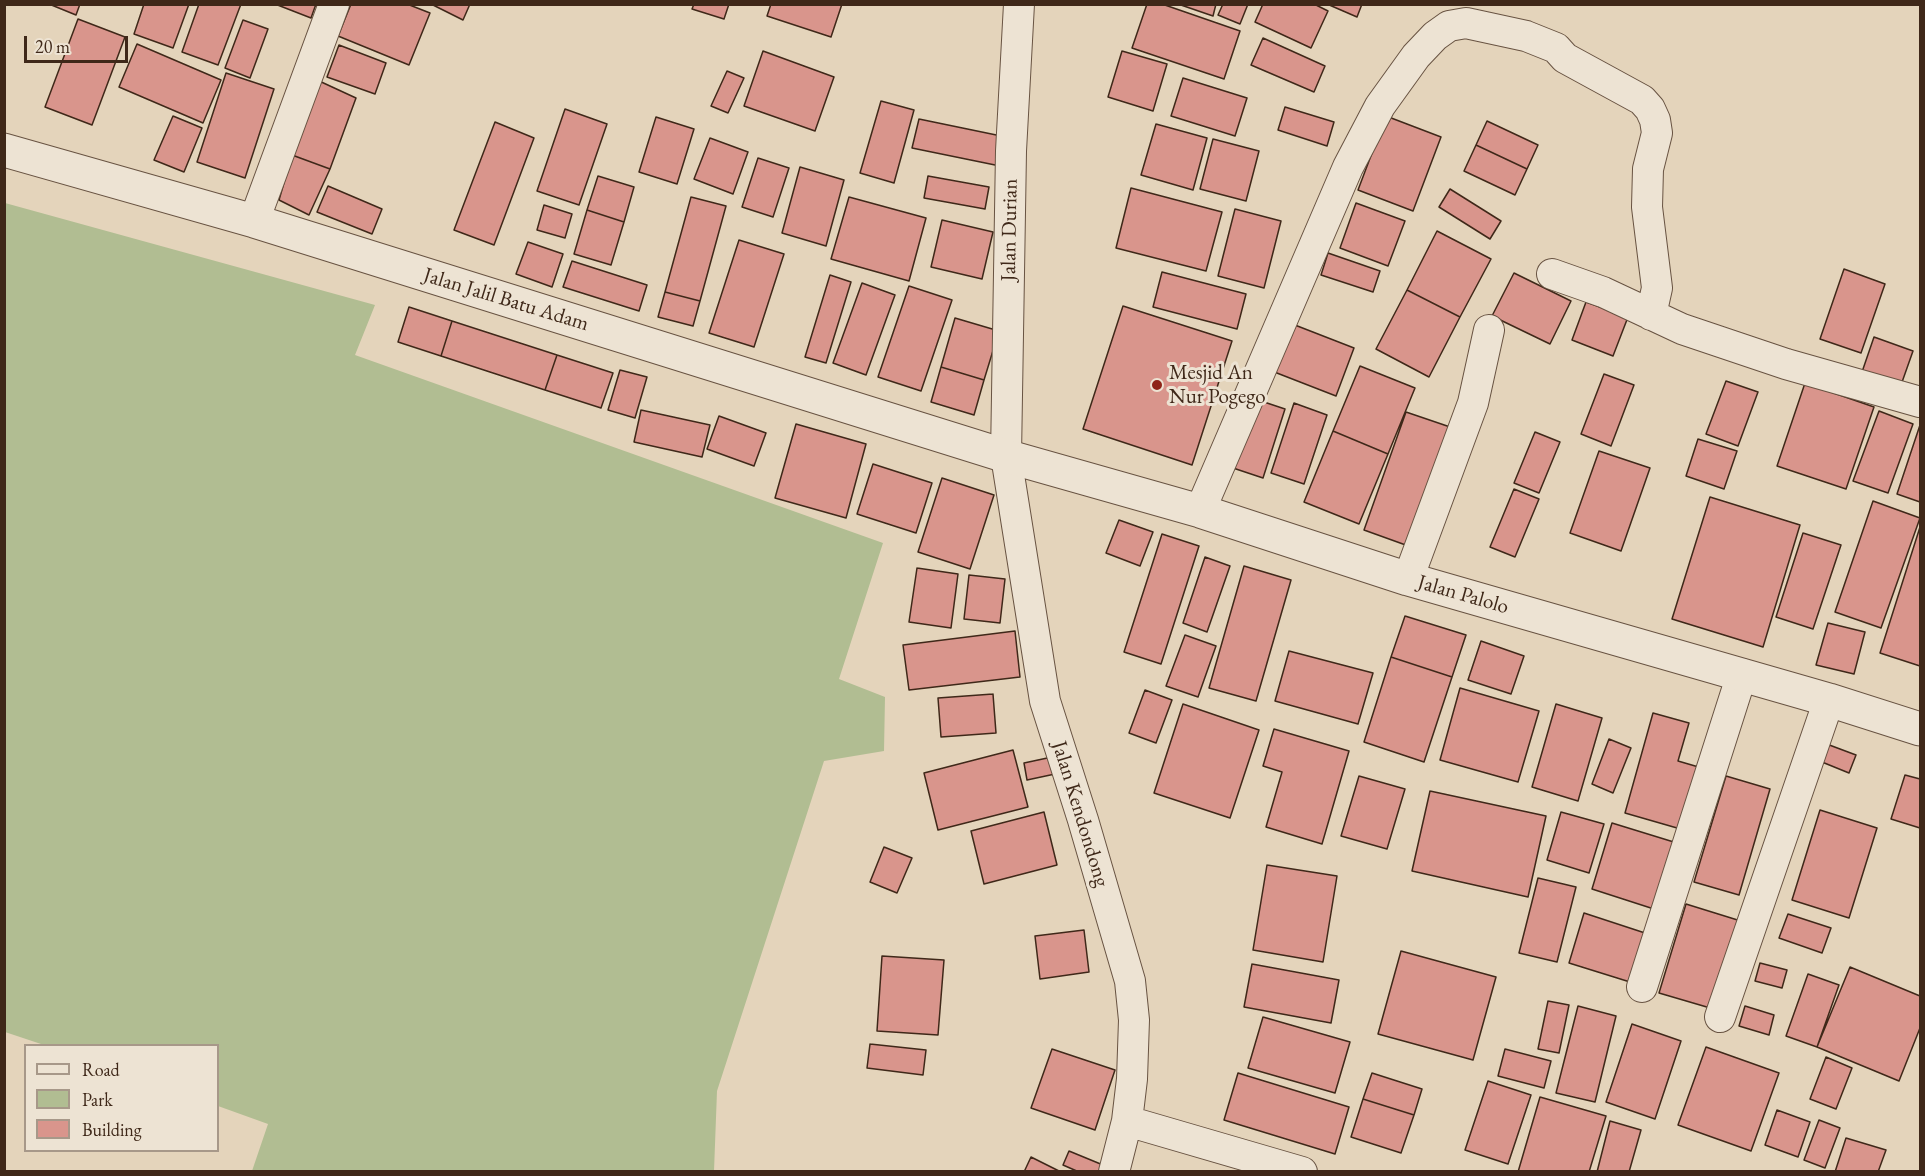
<!DOCTYPE html>
<style>
body{margin:0}
#map{position:relative;width:1925px;height:1176px;overflow:hidden;background:#e4d4bb;font-family:"EB Garamond",serif}
canvas{display:block}
.frame{position:absolute;inset:0;border:6px solid #3f2819;pointer-events:none}
.legend{position:absolute;left:24px;top:1044px;width:195px;height:108px;box-sizing:border-box;background:#ede3d3;border:2px solid #a79889;margin:0;padding:8px 10px;list-style:none;font-size:18px;color:#3f2819}
.legend li{display:flex;align-items:center;gap:12px;height:30px}
.legend b{width:30px;border:2px solid #a79889}
.scale{position:absolute;left:24px;top:36px;width:104px;height:27px;box-sizing:border-box;border:3px solid #3f2819;border-top:0;padding-left:8px;font-size:18px;line-height:21px;white-space:nowrap;color:#3f2819;-webkit-text-stroke:4px #ede3d3;paint-order:stroke}
</style>
<div id="map">
<canvas width="1925" height="1176"></canvas>
<div class="frame"></div>
<ul class="legend">
<li><b style="height:8px;background:#ede3d3"></b>Road</li>
<li><b style="height:16px;background:#b1bd92"></b>Park</li>
<li><b style="height:16px;background:#d9958c"></b>Building</li>
</ul>
<div class="scale">20 m</div>
</div>
<script>
const ctx = document.querySelector('canvas').getContext('2d');
ctx.lineJoin = 'round';
function paint(path, color) {
  ctx.fillStyle = color;
  ctx.fill(path, 'evenodd');
}
function shape(rows) {
  const path = new Path2D();
  for (const r of rows) {
    path.moveTo(r[0], r[1]);
    for (let i = 2; i < r.length; i += 2) path.lineTo(r[i], r[i + 1]);
  }
  return path;
}
function stroke(path, color, width, dash) {
  ctx.strokeStyle = color;
  ctx.lineWidth = width;
  ctx.lineCap = dash ? 'butt' : 'round';
  ctx.setLineDash(dash || []);
  ctx.stroke(path);
}
function write(font, color, halo, rows, align = 'center') {
  ctx.font = font + ' "EB Garamond",serif';
  ctx.lineWidth = 6;
  ctx.setLineDash([]);
  ctx.textBaseline = 'middle';
  ctx.strokeStyle = halo;
  ctx.fillStyle = color;
  for (const [text, x, y, turn = 0] of rows) {
    ctx.save();
    ctx.translate(x, y);
    ctx.rotate((+turn || 0) * Math.PI / 180);
    ctx.textAlign = isNaN(turn) ? turn : align;
    if (halo) ctx.strokeText(text, 0, 0);
    ctx.fillText(text, 0, 0);
    ctx.restore();
  }
}
paint(shape([
 [5,203,375,305,355,355,883,543,839,679,885,697,884,751,824,761,717,1091,714,1171,252,1171,268,1124,218,1106,218,1046,44,1045,5,1032]
]), '#b1bd92');
const building = shape([
 [49,4,80,4,76,15,49,4],
 [144,4,189,4,173,48,134,34,144,4],
 [199,4,241,4,218,65,182,52,199,4],
 [275,4,316,4,311,18,275,4],
 [351,4,407,4,430,13,409,65,338,36,351,4],
 [431,4,470,4,463,20,431,4],
 [694,4,729,4,724,19,692,9,694,4],
 [771,4,842,4,831,37,767,16,771,4],
 [1147,4,1162,4,1240,31,1224,79,1132,48,1147,4],
 [1178,4,1216,4,1213,16,1178,4],
 [1223,4,1248,4,1240,24,1218,15,1223,4],
 [1263,4,1314,4,1328,11,1311,48,1255,22,1263,4],
 [1327,4,1362,4,1357,17,1327,4],
 [78,19,125,37,92,125,45,107,78,19],
 [243,20,268,29,250,78,225,68,243,20],
 [1263,38,1325,66,1314,92,1251,65,1263,38],
 [137,44,221,80,203,123,119,87,137,44],
 [339,45,386,63,375,94,327,77,339,45],
 [763,51,834,77,815,131,744,106,763,51],
 [1122,51,1167,64,1153,111,1108,97,1122,51],
 [727,71,744,78,728,113,711,106,727,71],
 [226,73,274,89,245,178,197,162,226,73],
 [1183,78,1247,98,1235,136,1171,116,1183,78],
 [317,80,356,98,330,169,292,155,317,80],
 [881,101,914,110,894,183,860,173,881,101],
 [1285,107,1334,122,1327,146,1278,130,1285,107],
 [565,109,607,124,579,205,537,191,565,109],
 [173,116,202,128,184,172,154,160,173,116],
 [1386,116,1441,137,1413,211,1358,190,1386,116],
 [656,117,694,129,677,184,639,172,656,117],
 [919,119,1006,137,1000,166,912,148,919,119],
 [1487,121,1538,145,1527,169,1476,145,1487,121],
 [495,122,534,138,494,245,454,230,495,122],
 [1156,124,1207,138,1193,190,1141,175,1156,124],
 [710,138,748,152,733,194,694,179,710,138],
 [1213,139,1259,151,1246,201,1200,189,1213,139],
 [1476,145,1527,169,1515,195,1464,171,1476,145],
 [292,155,330,169,309,215,279,200,292,155],
 [758,158,789,168,773,217,742,207,758,158],
 [800,167,844,180,826,246,782,233,800,167],
 [598,176,634,187,624,222,587,210,598,176],
 [928,176,989,187,985,209,924,198,928,176],
 [328,186,382,209,372,234,317,212,328,186],
 [1131,188,1222,212,1206,271,1116,248,1131,188],
 [1450,189,1501,221,1490,239,1439,207,1450,189],
 [691,197,726,206,700,301,665,292,691,197],
 [849,197,926,218,909,281,831,259,849,197],
 [1356,203,1405,221,1388,266,1340,248,1356,203],
 [544,205,572,214,565,238,537,230,544,205],
 [1235,209,1281,221,1264,288,1218,276,1235,209],
 [587,210,624,222,611,265,574,254,587,210],
 [942,220,993,232,982,279,931,267,942,220],
 [1437,231,1491,259,1460,317,1407,290,1437,231],
 [739,240,784,254,754,347,709,333,739,240],
 [528,242,563,254,552,287,516,274,528,242],
 [1328,253,1380,271,1373,292,1321,275,1328,253],
 [572,261,647,285,639,311,563,287,572,261],
 [1844,269,1885,284,1861,353,1820,339,1844,269],
 [1162,272,1246,294,1237,329,1153,307,1162,272],
 [1514,273,1571,301,1550,344,1492,316,1514,273],
 [830,275,851,282,826,363,805,357,830,275],
 [862,283,895,295,866,375,833,363,862,283],
 [909,286,952,300,921,391,878,377,909,286],
 [1407,290,1460,317,1429,377,1376,349,1407,290],
 [665,292,700,301,693,326,658,317,665,292],
 [1586,302,1628,317,1613,356,1572,340,1586,302],
 [1123,306,1232,341,1192,465,1083,429,1123,306],
 [409,307,452,321,441,356,398,342,409,307],
 [955,318,999,331,984,380,941,367,955,318],
 [1282,320,1354,348,1336,396,1264,368,1282,320],
 [452,321,557,355,545,390,441,356,452,321],
 [1874,337,1913,351,1901,385,1862,372,1874,337],
 [557,355,613,373,601,408,545,390,557,355],
 [1360,366,1415,388,1388,454,1333,431,1360,366],
 [941,367,984,380,974,415,931,402,941,367],
 [620,370,647,377,635,418,608,410,620,370],
 [1604,374,1634,385,1611,446,1581,434,1604,374],
 [1726,381,1758,392,1738,446,1706,434,1726,381],
 [1805,383,1874,407,1846,489,1777,466,1805,383],
 [1255,399,1285,409,1263,478,1233,468,1255,399],
 [1294,403,1327,415,1304,484,1271,473,1294,403],
 [641,410,710,425,702,457,634,442,641,410],
 [1879,411,1913,424,1888,493,1853,481,1879,411],
 [1406,412,1456,429,1414,548,1364,530,1406,412],
 [719,416,766,433,754,466,707,449,719,416],
 [796,424,866,444,846,518,775,498,796,424],
 [1920,425,1920,502,1897,494,1920,425],
 [1333,431,1388,454,1359,524,1304,502,1333,431],
 [1535,432,1560,442,1539,493,1514,483,1535,432],
 [1698,439,1737,451,1724,489,1686,476,1698,439],
 [1599,451,1650,468,1621,551,1570,533,1599,451],
 [873,464,932,483,916,533,857,514,873,464],
 [942,478,994,495,970,569,918,552,942,478],
 [1514,489,1539,499,1515,557,1490,547,1514,489],
 [1710,497,1800,525,1763,647,1672,619,1710,497],
 [1873,501,1920,518,1881,628,1835,612,1873,501],
 [1119,520,1153,532,1140,566,1106,553,1119,520],
 [1920,527,1920,666,1880,653,1920,527],
 [1803,533,1841,545,1813,629,1776,617,1803,533],
 [1162,534,1199,546,1161,664,1124,652,1162,534],
 [1205,557,1230,566,1207,632,1183,623,1205,557],
 [1244,566,1291,580,1256,701,1209,688,1244,566],
 [917,568,958,574,951,628,909,622,917,568],
 [969,575,1005,579,1000,623,964,619,969,575],
 [1405,616,1466,635,1452,677,1391,657,1405,616],
 [1828,623,1865,632,1854,674,1816,665,1828,623],
 [1015,631,1020,677,909,690,903,645,1015,631],
 [1185,635,1216,646,1198,697,1166,686,1185,635],
 [1481,641,1524,656,1511,694,1468,680,1481,641],
 [1289,651,1373,673,1358,724,1275,701,1289,651],
 [1391,657,1452,677,1424,762,1364,742,1391,657],
 [1460,688,1539,711,1518,782,1440,760,1460,688],
 [1145,690,1172,700,1156,743,1129,733,1145,690],
 [993,694,996,733,941,737,938,698,993,694],
 [1183,704,1259,730,1230,818,1154,793,1183,704],
 [1556,704,1602,718,1578,801,1532,787,1556,704],
 [1653,713,1689,723,1678,761,1702,768,1684,830,1625,813,1653,713],
 [1274,729,1349,751,1322,844,1266,827,1282,772,1263,766,1274,729],
 [1609,739,1631,748,1613,793,1592,784,1609,739],
 [1824,743,1856,755,1849,773,1817,760,1824,743],
 [1013,750,1028,807,938,830,924,773,1013,750],
 [1052,757,1055,774,1027,780,1024,763,1052,757],
 [1905,775,1920,779,1920,828,1891,819,1905,775],
 [1359,776,1405,789,1387,849,1341,836,1359,776],
 [1726,776,1770,789,1739,895,1694,882,1726,776],
 [1430,791,1546,816,1528,897,1412,871,1430,791],
 [1820,810,1877,828,1849,918,1792,900,1820,810],
 [1044,812,1057,865,984,884,971,831,1044,812],
 [1561,812,1604,824,1589,873,1547,860,1561,812],
 [1612,823,1677,843,1657,910,1592,889,1612,823],
 [884,847,912,858,897,893,870,882,884,847],
 [1267,865,1337,876,1323,962,1253,950,1267,865],
 [1538,878,1576,887,1557,962,1519,953,1538,878],
 [1686,904,1744,922,1717,1010,1659,993,1686,904],
 [1584,913,1645,933,1630,982,1569,963,1584,913],
 [1788,914,1831,928,1822,953,1779,938,1788,914],
 [1084,930,1089,972,1040,979,1035,936,1084,930],
 [1401,951,1496,977,1473,1060,1378,1034,1401,951],
 [882,956,944,960,938,1035,877,1031,882,956],
 [1760,963,1787,970,1782,988,1755,981,1760,963],
 [1252,964,1339,980,1331,1023,1244,1007,1252,964],
 [1850,967,1920,996,1920,1028,1899,1081,1817,1047,1850,967],
 [1808,974,1839,985,1817,1047,1786,1036,1808,974],
 [1548,1001,1569,1005,1559,1053,1538,1049,1548,1001],
 [1578,1006,1616,1016,1595,1102,1556,1093,1578,1006],
 [1745,1006,1774,1015,1769,1035,1739,1026,1745,1006],
 [1263,1017,1350,1042,1335,1093,1248,1068,1263,1017],
 [1632,1024,1681,1041,1655,1119,1606,1102,1632,1024],
 [870,1044,926,1050,923,1075,867,1068,870,1044],
 [1706,1047,1779,1073,1751,1151,1678,1125,1706,1047],
 [1052,1049,1115,1070,1095,1130,1031,1108,1052,1049],
 [1505,1049,1551,1061,1544,1088,1498,1076,1505,1049],
 [1826,1057,1852,1068,1836,1109,1810,1099,1826,1057],
 [1238,1073,1349,1107,1335,1154,1224,1120,1238,1073],
 [1372,1073,1422,1089,1414,1115,1363,1099,1372,1073],
 [1488,1081,1531,1095,1508,1164,1465,1150,1488,1081],
 [1540,1097,1606,1116,1589,1172,1518,1172,1540,1097],
 [1363,1099,1414,1115,1401,1153,1351,1137,1363,1099],
 [1777,1110,1810,1122,1798,1157,1765,1145,1777,1110],
 [1819,1120,1840,1128,1825,1168,1804,1160,1819,1120],
 [1610,1121,1641,1130,1629,1172,1597,1172,1610,1121],
 [1846,1138,1886,1150,1878,1172,1835,1172,1846,1138],
 [1069,1151,1103,1165,1101,1172,1079,1172,1063,1165,1069,1151],
 [1031,1157,1061,1172,1024,1172,1031,1157]
]);
paint(building, '#d9958c');
stroke(building, '#3f2819', 1.5);
const minor = shape([
 [1019,4,1011,151,1006,456,1045,701,1083,820,1130,981,1134,1020,1132,1079,1127,1121,1114,1172],
 [254,221,334,4],
 [1552,274,1603,292,1682,329,1786,364,1920,402],
 [1200,511,1348,167,1380,106,1416,56,1435,36,1449,26,1466,23,1526,36,1556,48,1565,58,1642,100,1650,109,1655,120,1657,133,1648,169,1647,207,1657,288,1651,315],
 [1408,579,1473,403,1489,330],
 [1642,987,1742,674],
 [1720,1017,1829,700],
 [1127,1121,1302,1172]
]);
const tertiary = shape([
 [4,150,254,221,1006,456,1200,511,1408,579,1829,700,1920,729]
]);
stroke(minor, '#685342', 32);
stroke(tertiary, '#685342', 35);
stroke(minor, '#ede3d3', 30);
stroke(tertiary, '#ede3d3', 33);
for (const [x, y, r, color] of [
 [1157,385,6,"#8f2418"]
]) {
  const dot = new Path2D();
  dot.arc(x, y, r, 0, 2 * Math.PI);
  ctx.fillStyle = color;
  ctx.fill(dot);
  stroke(dot, '#ede3d3', 2);
}
write('21px', '#3f2819', '#ede3d3', [
 ["Jalan Durian",1010,230,-89],
 ["Jalan Jalil Batu Adam",506,300,17],
 ["Jalan Palolo",1463,595,16],
 ["Jalan Kendondong",1080,814,73]
]);
write('21px', '#3f2819', '#ede3d3', [
 ["Mesjid An",1169,373],
 ["Nur Pogego",1169,397]
], 'left');
</script>
